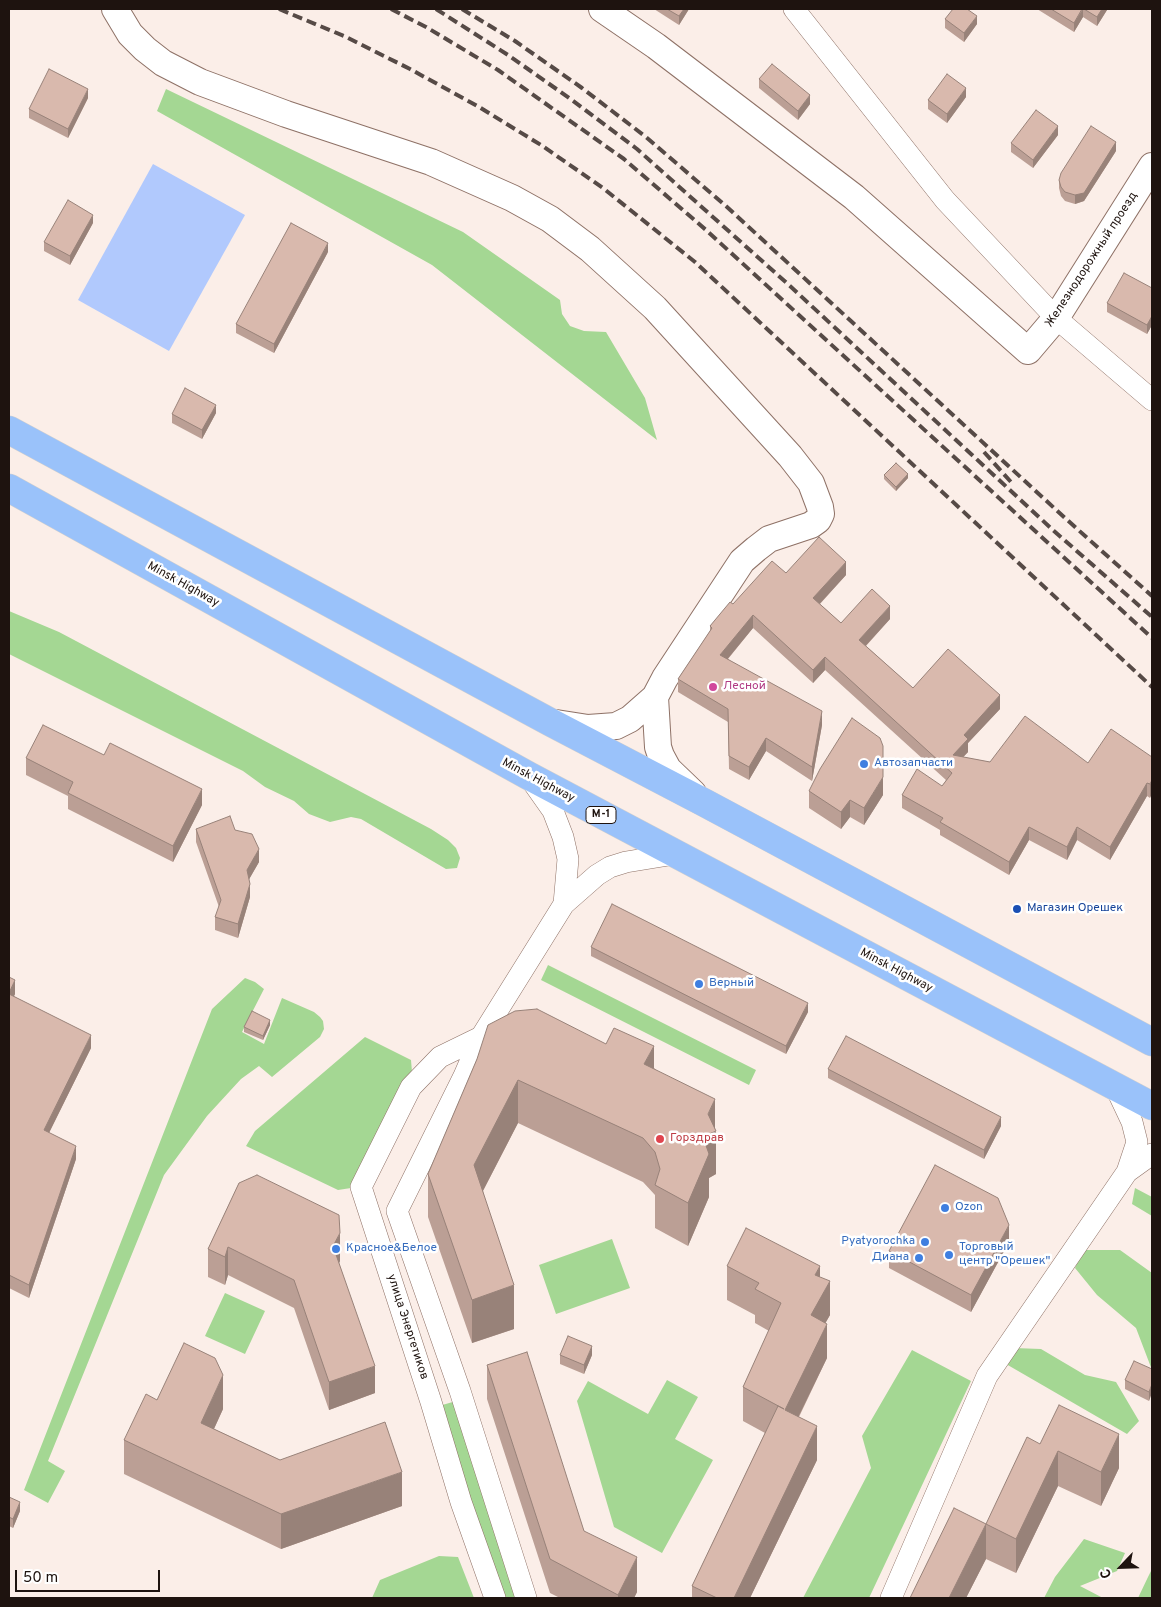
<!DOCTYPE html>
<meta charset="utf-8">
<style>
body{margin:0}
#map{position:relative;width:1161px;height:1607px;overflow:hidden;background:#fbeee8;font-family:Overpass,sans-serif}
canvas{display:block}
.frame{position:absolute;inset:0;border:10px solid #1e130f;pointer-events:none}
.north{position:absolute;left:1096px;top:1542px;width:50px;height:50px;-webkit-text-stroke:4px #fff;paint-order:stroke;rotate:246deg;font-size:14px;font-weight:700;line-height:20px;text-align:center;color:#1e130f}
.north::after{content:'';display:block;margin:auto;width:18px;height:22px;background:#1e130f;clip-path:polygon(50% 0,100% 100%,50% 72%,0 100%)}
.scale{position:absolute;left:15px;top:1570px;width:145px;height:22px;box-sizing:border-box;border:2px solid #1e130f;border-top:0;padding-left:6px;font-size:15px;line-height:18px;white-space:nowrap;color:#1e130f;-webkit-text-stroke:4px #fff;paint-order:stroke}
</style>
<div id="map">
<canvas width="1161" height="1607"></canvas>
<div class="frame"></div>
<div class="north">С</div>
<div class="scale">50 m</div>
</div>
<script>
const ctx = document.querySelector('canvas').getContext('2d');
ctx.lineJoin = 'round';
function paint(path, color) {
  ctx.fillStyle = color;
  ctx.fill(path, 'evenodd');
}
function shape(rows) {
  const path = new Path2D();
  for (const r of rows) {
    path.moveTo(r[0], r[1]);
    for (let i = 2; i < r.length; i += 2) path.lineTo(r[i], r[i + 1]);
  }
  return path;
}
function stroke(path, color, width, dash) {
  ctx.strokeStyle = color;
  ctx.lineWidth = width;
  ctx.lineCap = dash ? 'butt' : 'round';
  ctx.setLineDash(dash || []);
  ctx.stroke(path);
}
function write(font, color, halo, rows, align = 'center') {
  ctx.font = font + ' Overpass,sans-serif';
  ctx.lineWidth = 5;
  ctx.setLineDash([]);
  ctx.textBaseline = 'middle';
  ctx.strokeStyle = halo;
  ctx.fillStyle = color;
  for (const [text, x, y, turn = 0] of rows) {
    ctx.save();
    ctx.translate(x, y);
    ctx.rotate((+turn || 0) * Math.PI / 180);
    ctx.textAlign = isNaN(turn) ? turn : align;
    if (halo) ctx.strokeText(text, 0, 0);
    ctx.fillText(text, 0, 0);
    ctx.restore();
  }
}
paint(shape([
 [166,89,463,232,560,300,562,314,570,326,584,331,606,332,645,398,657,440,432,265,157,111],
 [9,611,59,632,431,829,448,840,456,848,460,858,457,868,446,869,361,819,351,817,330,822,309,814,294,801,265,787,243,771,9,654],
 [548,965,756,1070,749,1085,541,980],
 [245,978,255,982,264,989,242,1032,264,1044,282,998,314,1012,320,1017,323,1021,324,1029,320,1037,272,1077,259,1066,241,1079,207,1116,164,1175,48,1461,65,1471,48,1503,24,1490,212,1009],
 [365,1037,411,1060,412,1072,360,1177,351,1188,338,1190,246,1146,255,1131],
 [1135,1188,1152,1197,1152,1216,1132,1204],
 [612,1239,630,1288,556,1314,539,1265],
 [1083,1250,1120,1250,1152,1273,1152,1370,1136,1328,1097,1295,1075,1268],
 [225,1293,265,1311,245,1354,205,1336],
 [1014,1348,1041,1349,1085,1375,1116,1382,1139,1421,1127,1434,1006,1364],
 [912,1350,971,1381,869,1598,803,1598,871,1468,862,1436],
 [667,1380,698,1397,675,1439,713,1460,662,1553,614,1527,577,1401,588,1381,648,1414],
 [456,1401,519,1598,502,1598,439,1406],
 [1084,1539,1125,1553,1117,1571,1080,1586,1103,1598,1044,1598,1055,1577],
 [439,1556,458,1557,474,1598,372,1598,380,1580],
 [1152,1569,1152,1598,1138,1598,1148,1577]
]), '#a4d793');
paint(shape([
 [153,164,245,215,169,351,78,300]
]), '#b1c9fd');
const minor = shape([
 [794,9,945,200,1056,318,1152,400],
 [529,777,553,811,563,837,568,859,564,904],
 [481,1037,440,1057,411,1087,361,1187,431,1402,461,1502,495,1598],
 [1127,1172,1152,1154],
 [526,1598,460,1391,397,1211,464,1076,481,1037,564,904,597,875,610,867,626,862,675,854],
 [891,1598,987,1376,1127,1172,1137,1142,1132,1122,1115,1086]
]);
const tertiary = shape([
 [115,9,130,34,145,49,163,63,200,82,286,114,431,162,512,198,550,219,590,249,655,308,790,456,811,483,820,507,821,514,818,520,811,525,769,539,756,549,742,561,665,678,655,697,630,719,616,726,588,728,556,723],
 [602,9,656,46,854,197,1028,351,1056,318,1152,166],
 [655,697,658,747,661,756,668,769,693,793]
]);
const trunk = shape([
 [9,430,550,722,705,803,1152,1042],
 [9,488,529,776,1152,1106]
]);
stroke(minor, '#8e7166', 22);
stroke(tertiary, '#8e7166', 28);
stroke(trunk, '#d2d0cf', 29);
stroke(minor, '#fff', 21);
stroke(tertiary, '#fff', 26);
stroke(trunk, '#9ac2fa', 28);
stroke(shape([
 [279,9,344,36,410,69,479,107,541,145,603,188,695,262,1152,687],
 [391,9,426,27,498,70,624,159,706,230,1152,638],
 [436,9,508,55,572,100,637,149,790,286,1054,531,1152,617],
 [462,9,515,41,582,88,646,137,727,207,1065,518,1152,596],
 [984,452,1011,482]
]), '#564a46', 4, [10, 5]);
paint(shape([
 [654,9,689,9,679,25],
 [1037,9,1107,9,1107,10,1097,26,1083,17,1074,32],
 [945,19,977,24,964,42,945,28],
 [1152,39,1152,51,1151,50,1151,41],
 [759,79,810,104,798,120,759,88],
 [966,97,947,123,928,109,928,100],
 [88,98,68,138,29,118,29,109],
 [1058,135,1033,168,1011,152,1011,143],
 [1116,151,1084,201,1075,204,1065,201,1061,196,1059,188,1059,180],
 [93,223,70,265,44,251,44,242],
 [328,252,274,353,236,333,236,324],
 [1152,288,1152,325,1147,334,1107,312,1107,303],
 [216,413,202,439,172,423,172,414],
 [884,475,908,478,896,491,884,479],
 [786,573,846,575,820,604,841,623,890,619,866,646,913,688,1000,709,968,743,968,752,963,757,990,762,1088,763,1152,757,1150,798,1147,796,1110,860,1077,840,1067,860,1029,840,1009,875,940,835,940,830,902,808,902,795,942,786,946,780,825,670,813,683,753,628,728,659,822,725,812,781,766,751,749,780,729,769,728,722,678,692,678,679,710,631,710,626,733,604],
 [26,758,202,805,173,862,68,809,68,796,26,775],
 [809,791,883,795,864,825,850,817,841,829,809,808],
 [196,829,235,830,259,862,249,879,250,897,238,938,215,930,215,917,219,907,196,842],
 [591,947,808,1012,786,1054,591,956],
 [9,977,15,994,14,996,91,1048,49,1133,76,1159,29,1298,9,1288],
 [270,1025,263,1040,244,1032,244,1027],
 [477,1059,654,1068,715,1128,716,1174,709,1178,709,1197,688,1246,655,1228,655,1195,643,1182,518,1123,483,1191,514,1329,472,1343,428,1217,428,1174],
 [828,1069,1001,1126,984,1159,828,1078],
 [239,1183,340,1261,339,1263,375,1393,329,1410,294,1308,228,1275,225,1285,208,1277,208,1249],
 [1009,1242,971,1312,889,1268,889,1251],
 [727,1266,820,1277,830,1315,825,1323,827,1358,799,1417,817,1460,750,1598,692,1598,692,1586,765,1433,743,1421,743,1387,769,1331,755,1323,755,1315,727,1300],
 [560,1355,592,1355,584,1374,560,1364],
 [487,1365,584,1531,637,1592,634,1598,560,1598,550,1593,487,1399],
 [1152,1369,1149,1401,1125,1389,1125,1380],
 [157,1400,223,1409,214,1429,280,1460,402,1506,281,1549,124,1474,124,1440],
 [1040,1444,1119,1468,1101,1506,1058,1486,1016,1573,986,1559,966,1598,910,1598,986,1524],
 [9,1497,20,1511,13,1528,9,1526]
]), '#bb9f95');
paint(shape([
 [684,9,689,9,679,25,679,16],
 [1083,9,1083,17,1074,32,1074,23],
 [1102,9,1107,9,1107,10,1097,26,1097,17],
 [977,16,977,24,964,42,964,33],
 [966,88,966,97,947,123,947,114],
 [88,89,88,98,68,138,68,129],
 [810,95,810,104,798,120,798,111],
 [1058,126,1058,135,1033,168,1033,160],
 [1116,142,1116,151,1084,201,1075,204,1075,195],
 [93,215,93,223,70,265,70,256],
 [328,243,328,252,274,353,274,344],
 [1152,316,1152,325,1147,334,1147,325],
 [216,405,216,413,202,439,202,430],
 [908,474,908,478,896,491,896,487],
 [846,562,846,575,813,611,813,598],
 [890,606,890,619,859,653,859,640],
 [753,615,753,628,720,668,720,655],
 [825,657,825,670,813,683,813,670],
 [1000,695,1000,709,968,743,968,752,953,768,953,755,964,735],
 [822,711,822,725,812,781,812,767],
 [766,738,766,751,749,780,749,767],
 [883,777,883,795,864,825,864,808],
 [1152,780,1152,794,1150,798,1150,784],
 [1147,783,1147,796,1110,860,1110,847],
 [202,789,202,805,173,862,173,846],
 [850,800,850,817,841,829,841,812],
 [1029,827,1029,840,1009,875,1009,862],
 [1077,827,1077,840,1067,860,1067,847],
 [259,849,259,862,247,883,247,870],
 [250,884,250,897,238,938,238,924],
 [15,980,15,994,9,1006,9,993],
 [808,1003,808,1012,786,1054,786,1046],
 [270,1020,270,1025,263,1040,263,1036],
 [91,1035,91,1048,44,1143,44,1130],
 [654,1046,654,1089,644,1064],
 [518,1080,518,1123,474,1208,474,1165],
 [715,1099,715,1132,716,1131,716,1174,709,1178,709,1197,688,1246,688,1203,708,1114],
 [1001,1117,1001,1126,984,1159,984,1150],
 [76,1146,76,1159,29,1298,29,1285],
 [1009,1225,1009,1242,971,1312,971,1295],
 [340,1233,340,1261,333,1274,333,1246],
 [228,1247,228,1275,225,1285,225,1257],
 [820,1266,820,1298,830,1281,830,1315,811,1349,811,1315,815,1275],
 [514,1285,514,1329,472,1343,472,1300],
 [827,1324,827,1358,785,1444,785,1410],
 [592,1346,592,1355,584,1374,584,1365],
 [375,1366,375,1393,329,1410,329,1382],
 [223,1375,223,1409,201,1457,201,1423],
 [1152,1384,1152,1393,1149,1401,1149,1392],
 [817,1426,817,1460,750,1598,734,1598],
 [1119,1434,1119,1468,1101,1506,1101,1472],
 [1058,1451,1058,1486,1016,1573,1016,1539],
 [402,1472,402,1506,281,1549,281,1514],
 [20,1502,20,1511,13,1528,13,1519],
 [986,1524,986,1559,966,1598,949,1598],
 [637,1557,637,1592,634,1598,618,1598,618,1595]
]), '#988279');
const building = shape([
 [667,9,684,9,679,16,667,9],
 [953,9,967,9,977,16,964,33,945,19,953,9],
 [1051,9,1082,9,1074,23,1051,9],
 [1084,9,1102,9,1097,17,1084,9],
 [772,64,810,95,798,111,759,79,772,64],
 [49,69,88,89,68,129,29,109,49,69],
 [947,74,966,88,947,114,928,100,947,74],
 [1036,110,1058,126,1033,160,1011,143,1036,110],
 [1091,126,1116,142,1084,193,1075,195,1065,192,1061,187,1059,180,1061,173,1091,126],
 [68,200,93,215,70,256,44,242,68,200],
 [291,223,328,243,274,344,236,324,291,223],
 [1124,273,1152,288,1152,316,1147,325,1107,303,1124,273],
 [185,388,216,405,202,430,172,414,185,388],
 [896,463,908,474,896,487,884,475,896,463],
 [819,537,846,562,813,598,841,623,872,589,890,606,859,640,913,688,948,649,1000,695,964,735,968,739,953,755,990,762,1025,716,1088,763,1111,729,1152,757,1152,780,1150,784,1147,783,1110,847,1077,827,1067,847,1029,827,1009,862,940,822,943,818,902,795,917,769,942,786,952,773,825,657,813,670,753,615,720,655,822,711,812,767,766,738,749,767,729,756,728,709,678,679,712,628,710,626,730,602,733,604,772,561,786,573,819,537],
 [852,718,880,738,883,746,883,777,864,808,850,800,841,812,809,791,820,769,852,718],
 [43,725,104,755,110,743,202,789,173,846,68,793,73,782,26,758,43,725],
 [230,816,235,830,252,834,259,849,247,870,250,884,238,924,215,917,221,900,196,829,230,816],
 [612,904,808,1003,786,1046,591,947,612,904],
 [9,977,15,980,9,993,9,977],
 [9,994,91,1035,44,1130,76,1146,29,1285,9,1275,9,994],
 [537,1009,606,1044,614,1028,654,1046,644,1064,715,1099,708,1114,716,1131,703,1137,709,1154,688,1203,655,1185,660,1169,655,1152,643,1138,518,1080,474,1165,514,1285,472,1300,428,1174,477,1059,488,1025,515,1011,537,1009],
 [252,1011,270,1020,263,1036,244,1027,252,1011],
 [846,1036,1001,1117,984,1150,828,1069,846,1036],
 [935,1165,998,1198,1009,1225,971,1295,889,1251,935,1165],
 [257,1175,339,1215,340,1233,333,1246,375,1366,329,1382,294,1280,228,1247,225,1257,208,1249,239,1183,257,1175],
 [746,1228,820,1266,815,1275,830,1281,811,1315,827,1324,785,1410,817,1426,734,1598,717,1598,692,1586,778,1406,784,1409,743,1387,781,1303,755,1289,759,1283,727,1266,746,1228],
 [568,1336,592,1346,584,1365,560,1355,568,1336],
 [184,1343,215,1358,223,1375,201,1423,280,1460,385,1422,402,1472,281,1514,124,1440,146,1394,157,1400,184,1343],
 [527,1352,584,1531,637,1557,618,1595,550,1559,487,1365,527,1352],
 [1134,1361,1152,1369,1152,1384,1149,1392,1125,1380,1134,1361],
 [1059,1405,1119,1434,1101,1472,1058,1451,1016,1539,986,1524,1027,1437,1040,1444,1059,1405],
 [9,1497,20,1502,13,1519,9,1517,9,1497],
 [954,1508,986,1524,949,1598,910,1598,954,1508]
]);
paint(building, '#d9b9ad');
stroke(building, '#988279', 1);
for (const [x, y, r, color] of [
 [713,687,5,"#d1479c"],
 [864,764,5,"#3f7fe0"],
 [1017,909,5,"#1a4fb4"],
 [699,984,5,"#3f7fe0"],
 [660,1139,5,"#e0444e"],
 [945,1208,5,"#3f7fe0"],
 [925,1242,5,"#3f7fe0"],
 [336,1249,5,"#3f7fe0"],
 [949,1255,5,"#3f7fe0"],
 [919,1258,5,"#3f7fe0"]
]) {
  const dot = new Path2D();
  dot.arc(x, y, r, 0, 2 * Math.PI);
  ctx.fillStyle = color;
  ctx.fill(dot);
  stroke(dot, '#fff', 2);
}
for (const [x, y, w] of [
 [601,815,30]
]) {
  const box = new Path2D();
  box.roundRect(x - w / 2, y - 8.5, w, 17, 4);
  ctx.fillStyle = '#fff';
  ctx.fill(box);
  stroke(box, '#1e130f', 1);
}
write('bold 11px', '#1e130f', null, [
 ["М-1",601,815]
]);
write('12px', '#1e130f', '#fff', [
 ["Железнодорожный проезд",1092,260,-57],
 ["Minsk Highway",183,585,29],
 ["Minsk Highway",538,781,28],
 ["Minsk Highway",896,971,28],
 ["улица Энергетиков",407,1327,72]
]);
write('12px', '#b23c85', '#fff', [
 ["Лесной",723,687]
], 'left');
write('12px', '#366cbe', '#fff', [
 ["Автозапчасти",874,764],
 ["Верный",709,984],
 ["Ozon",955,1208],
 ["Pyatyorochka",915,1242,"right"],
 ["Торговый",959,1248],
 ["центр \"Орешек\"",959,1262],
 ["Красное&Белое",346,1249],
 ["Диана",909,1258,"right"]
], 'left');
write('12px', '#164399', '#fff', [
 ["Магазин Орешек",1027,909]
], 'left');
write('12px', '#be3a42', '#fff', [
 ["Горздрав",670,1139]
], 'left');
</script>
